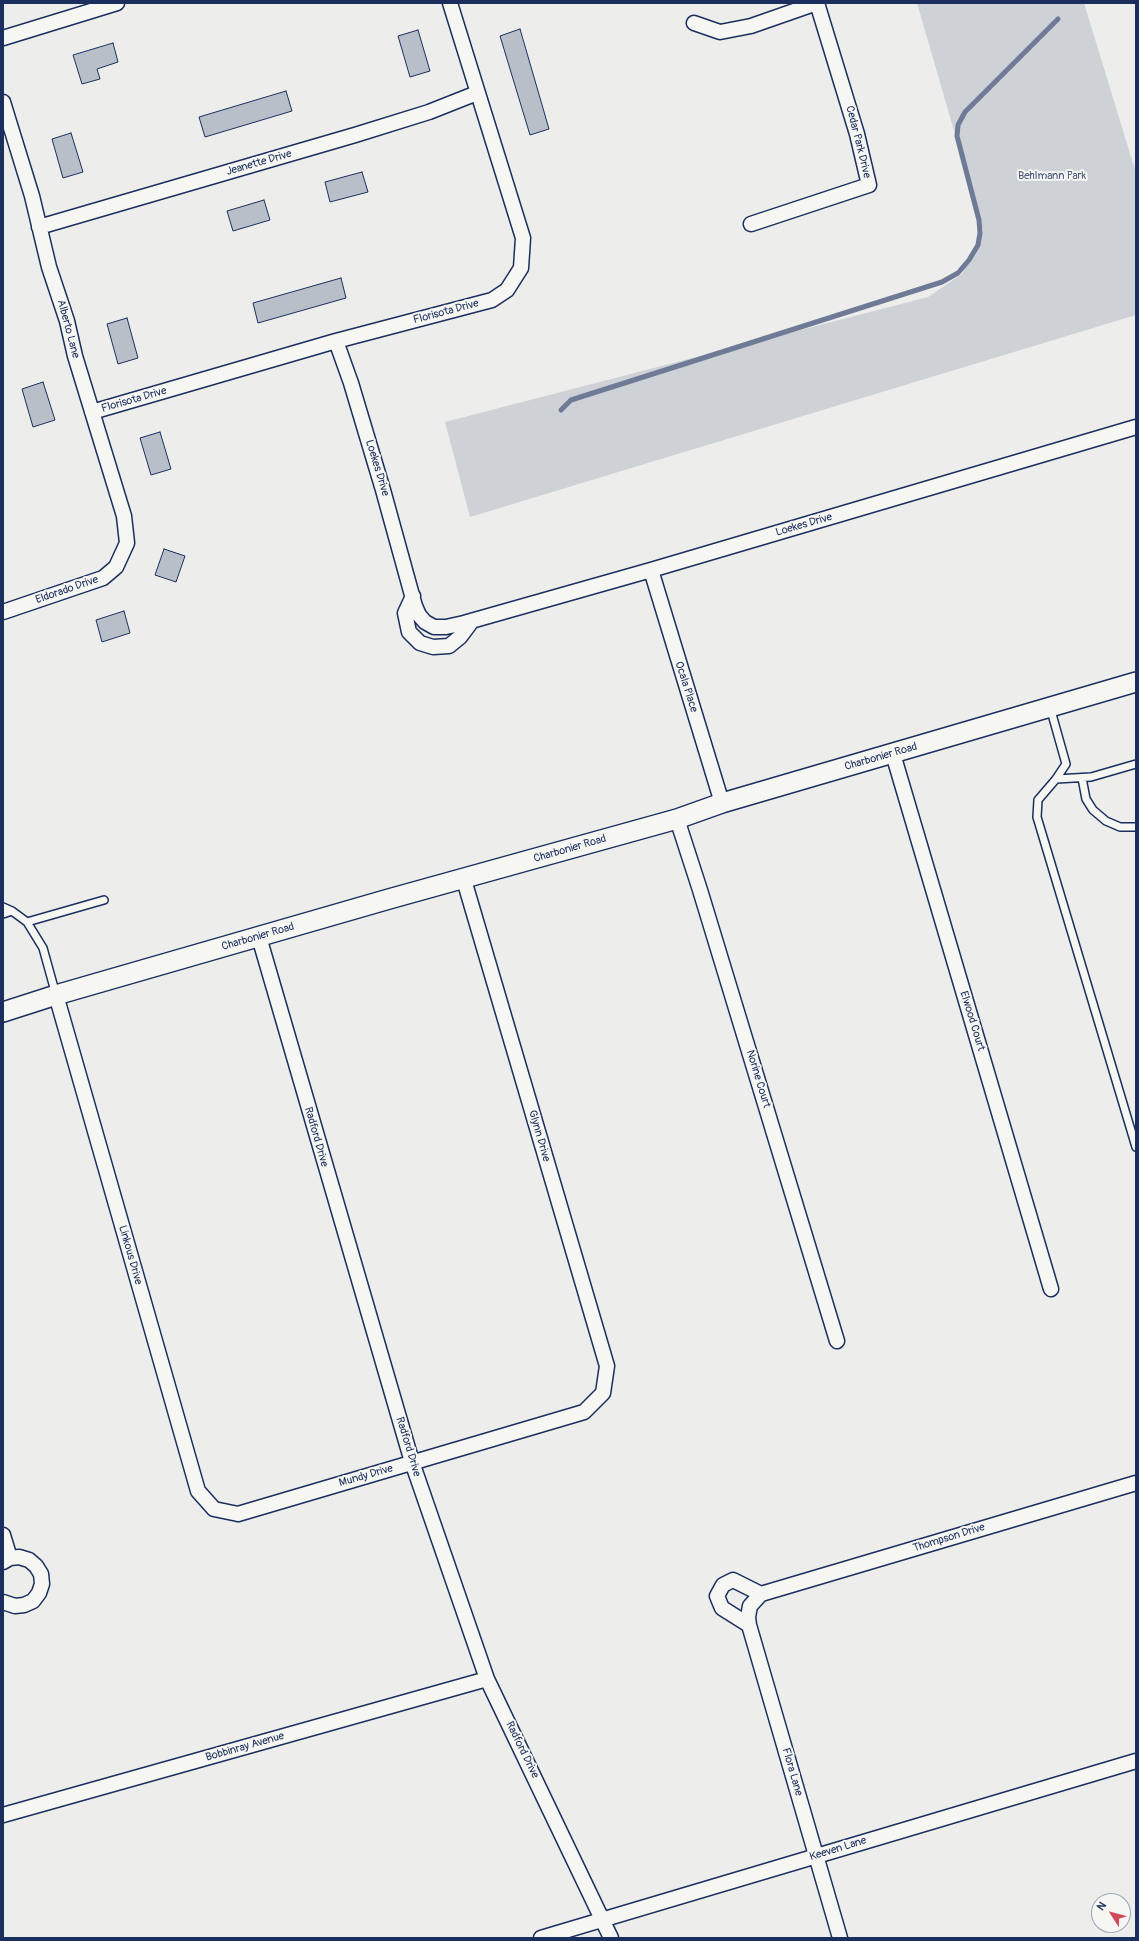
<!DOCTYPE html>
<style>
body{margin:0}
#map{position:relative;width:1139px;height:1941px;overflow:hidden;background:#edeeec;font-family:Pangolin,sans-serif}
canvas{display:block}
.frame{position:absolute;inset:0;border:4px solid #1b2f5e;pointer-events:none}
.north{position:absolute;left:1091px;top:1893px;width:40px;height:40px;box-sizing:border-box;background:#f6f6f2;border:1px solid #9ea6b7;border-radius:50%;rotate:306deg;font-size:11px;font-weight:700;line-height:16px;text-align:center;color:#1b2f5e}
.north::after{content:'';display:block;margin:auto;width:14px;height:18px;background:#d1495b;clip-path:polygon(50% 0,100% 100%,50% 72%,0 100%)}
</style>
<div id="map">
<canvas width="1139" height="1941"></canvas>
<div class="frame"></div>
<div class="north">N</div>
</div>
<script>
const ctx = document.querySelector('canvas').getContext('2d');
ctx.lineJoin = 'round';
function paint(path, color) {
  ctx.fillStyle = color;
  ctx.fill(path, 'evenodd');
}
function shape(rows) {
  const path = new Path2D();
  for (const r of rows) {
    path.moveTo(r[0], r[1]);
    for (let i = 2; i < r.length; i += 2) path.lineTo(r[i], r[i + 1]);
  }
  return path;
}
function stroke(path, color, width, dash) {
  ctx.strokeStyle = color;
  ctx.lineWidth = width;
  ctx.lineCap = dash ? 'butt' : 'round';
  ctx.setLineDash(dash || []);
  ctx.stroke(path);
}
function write(font, color, halo, rows, align = 'center') {
  ctx.font = font + ' Pangolin,sans-serif';
  ctx.lineWidth = 4;
  ctx.setLineDash([]);
  ctx.textBaseline = 'middle';
  ctx.strokeStyle = halo;
  ctx.fillStyle = color;
  for (const [text, x, y, turn = 0] of rows) {
    ctx.save();
    ctx.translate(x, y);
    ctx.rotate((+turn || 0) * Math.PI / 180);
    ctx.textAlign = isNaN(turn) ? turn : align;
    if (halo) ctx.strokeText(text, 0, 0);
    ctx.fillText(text, 0, 0);
    ctx.restore();
  }
}
paint(shape([
 [917,3,1084,3,1136,173,1136,315,470,517,445,422,928,297,962,274,983,231]
]), '#ced2d7');
stroke(shape([
 [561,410,571,400,942,282,958,273,969,260,978,245,980,233,979,220,957,136,958,125,965,112,1058,19]
]), '#6e7a96', 5);
const building = shape([
 [520,29,549,129,530,135,500,36,520,29],
 [418,30,430,71,410,77,398,36,418,30],
 [113,43,118,62,97,69,100,79,82,84,73,55,113,43],
 [286,91,292,111,205,137,199,117,286,91],
 [71,133,83,172,63,178,52,139,71,133],
 [362,172,368,192,330,202,325,182,362,172],
 [264,200,270,220,233,231,227,211,264,200],
 [341,278,346,298,258,323,253,303,341,278],
 [127,318,138,358,118,364,107,324,127,318],
 [43,382,55,420,33,427,22,389,43,382],
 [160,432,171,469,151,475,140,438,160,432],
 [164,549,185,556,176,582,155,575,164,549],
 [124,611,130,633,102,642,96,620,124,611]
]);
paint(building, '#b9bfc8');
stroke(building, '#1b2f5e', 1);
const lane = shape([
 [1050,707,1066,764,1056,779,1038,800,1037,817,1136,1147],
 [1082,778,1086,799,1093,810,1106,821,1120,827,1136,827],
 [1056,779,1091,777,1136,764],
 [3,907,12,911],
 [3,914,12,911,27,922,43,948,56,995],
 [27,922,104,900]
]);
const street = shape([
 [694,23,720,32,751,26,817,3,857,134,869,185,751,224],
 [3,38,117,3],
 [3,102,32,196,49,267,67,321,75,356,124,516,127,543,116,567,103,578,3,612],
 [39,227,355,135,429,112,477,93],
 [336,341,351,383,383,490,415,606,419,615,425,622,434,627,446,627,464,623,651,570,1136,427],
 [92,412,336,341,492,300,507,290,521,268,523,238,450,3],
 [651,570,722,803],
 [413,596,405,613,409,632,420,643,433,647,449,646,460,637,472,621],
 [893,754,1051,1289],
 [677,819,700,890,837,1341],
 [259,937,412,1462,487,1679,611,1938],
 [56,995,198,1491,214,1509,238,1514,584,1412,603,1393,607,1366,464,880],
 [3,1535,10,1558],
 [3,1562,10,1558,19,1557,29,1560,36,1566,41,1574,42,1584,39,1593,33,1601,24,1605,15,1606,3,1602],
 [749,1625,722,1608,717,1596,723,1585,733,1580,761,1594],
 [3,1815,487,1679],
 [541,1938,1136,1761],
 [840,1938,749,1625,748,1617,750,1606,761,1594,1136,1483]
]);
const secondary = shape([
 [3,1012,56,995,389,899,677,819,722,803,1136,682]
]);
stroke(lane, '#1b2f5e', 10);
stroke(street, '#1b2f5e', 17);
stroke(secondary, '#1b2f5e', 22);
stroke(lane, '#f6f6f2', 7);
stroke(street, '#f6f6f2', 14);
stroke(secondary, '#f6f6f2', 19);
write('11px', '#1b2f5e', '#f6f6f2', [
 ["Cedar Park Drive",858,142,76],
 ["Jeanette Drive",259,163,-16],
 ["Florisota Drive",446,312,-15],
 ["Alberto Lane",68,329,75],
 ["Florisota Drive",134,400,-16],
 ["Loekes Drive",377,468,73],
 ["Loekes Drive",804,525,-16],
 ["Eldorado Drive",67,590,-19],
 ["Ocala Place",686,687,72],
 ["Charbonier Road",881,757,-16],
 ["Charbonier Road",570,849,-16],
 ["Charbonier Road",258,937,-16],
 ["Elwood Court",972,1021,73],
 ["Norine Court",758,1079,73],
 ["Glynn Drive",539,1136,74],
 ["Radford Drive",316,1137,74],
 ["Linkous Drive",130,1255,74],
 ["Radford Drive",408,1447,73],
 ["Mundy Drive",366,1476,-16],
 ["Thompson Drive",949,1538,-17],
 ["Bobbinray Avenue",245,1747,-16],
 ["Radford Drive",522,1750,64],
 ["Flora Lane",792,1772,74],
 ["Keeven Lane",838,1849,-17]
]);
write('11px', '#48587c', '#f6f6f2', [
 ["Behlmann Park",1052,176]
]);
</script>
